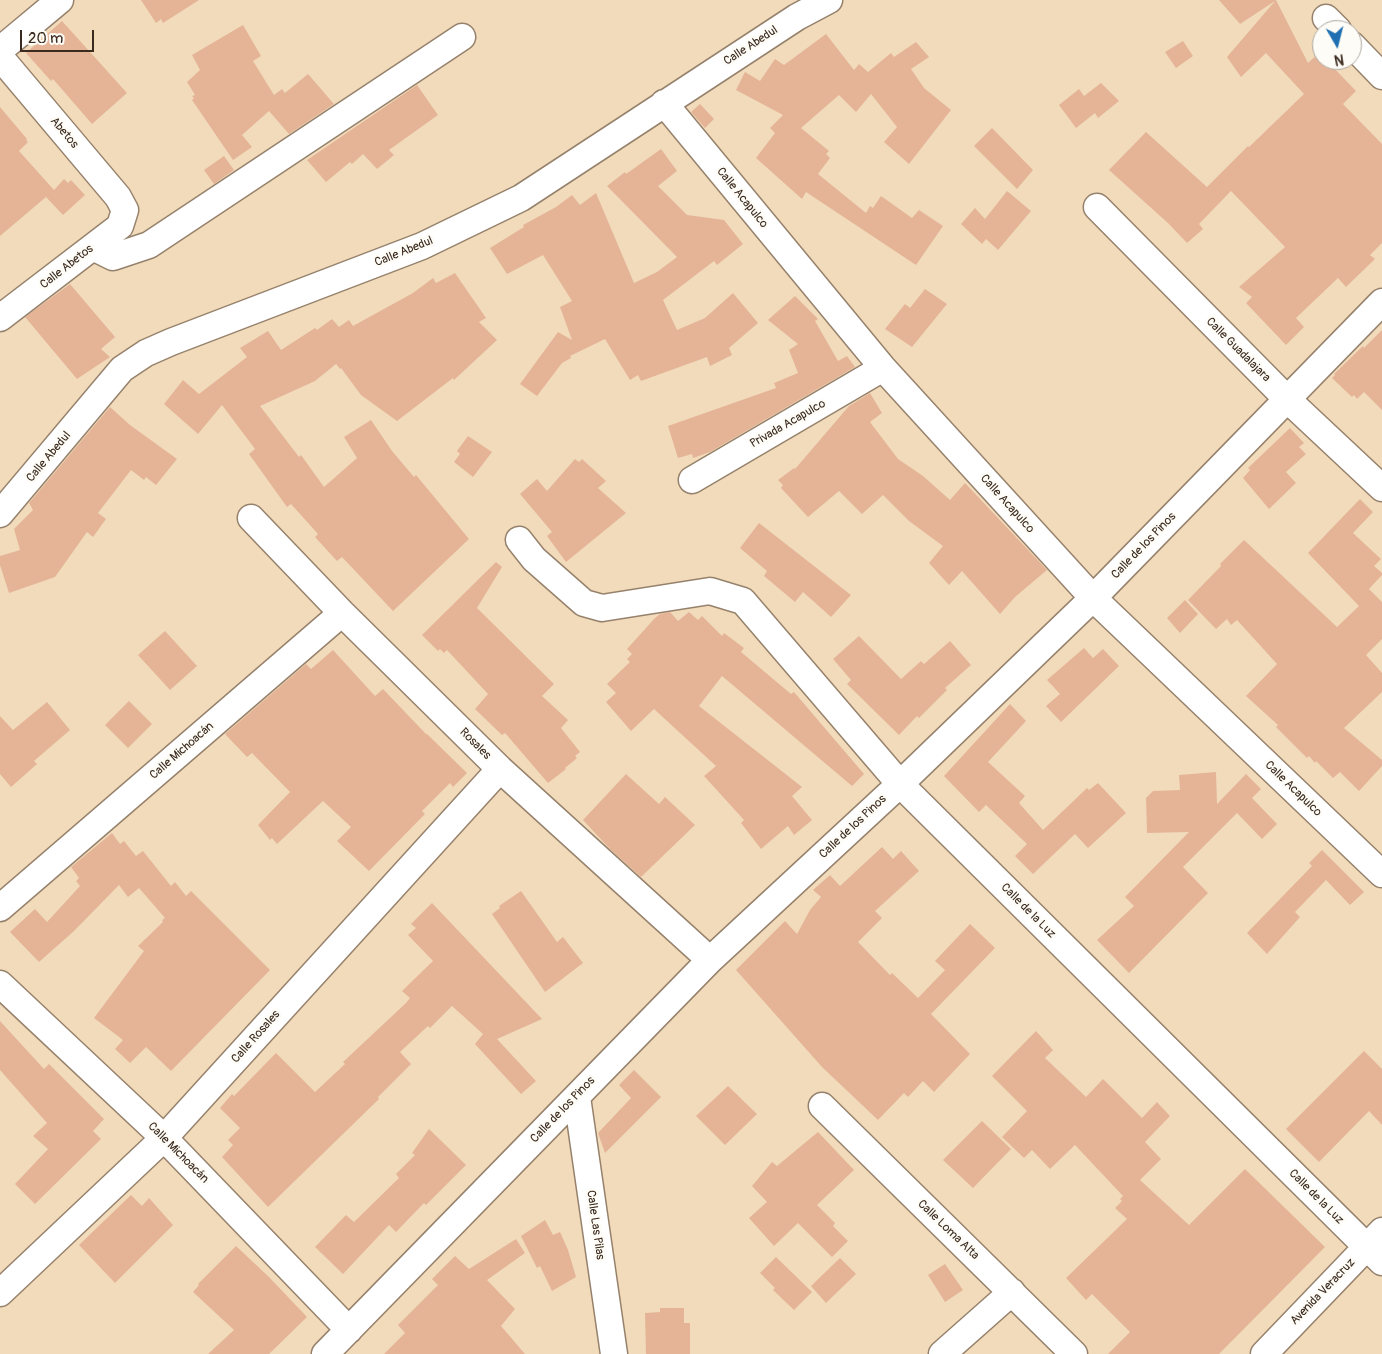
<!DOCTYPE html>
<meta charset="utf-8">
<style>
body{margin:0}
#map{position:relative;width:1382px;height:1354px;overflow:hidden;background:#f1dbbb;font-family:Pangolin,sans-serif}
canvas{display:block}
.north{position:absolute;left:1312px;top:20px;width:50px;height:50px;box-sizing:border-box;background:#fdfcf7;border:1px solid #afa8a0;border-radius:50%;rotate:172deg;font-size:14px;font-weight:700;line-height:20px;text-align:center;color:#3b2a1e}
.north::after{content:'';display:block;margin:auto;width:18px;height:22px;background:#1f6fb2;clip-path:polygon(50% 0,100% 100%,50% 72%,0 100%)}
.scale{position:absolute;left:20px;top:30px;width:74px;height:22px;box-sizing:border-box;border:2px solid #3b2a1e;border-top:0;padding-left:6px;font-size:15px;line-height:18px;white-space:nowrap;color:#3b2a1e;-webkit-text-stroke:4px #fdfcf7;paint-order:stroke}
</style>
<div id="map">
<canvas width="1382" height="1354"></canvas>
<div class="north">N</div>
<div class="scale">20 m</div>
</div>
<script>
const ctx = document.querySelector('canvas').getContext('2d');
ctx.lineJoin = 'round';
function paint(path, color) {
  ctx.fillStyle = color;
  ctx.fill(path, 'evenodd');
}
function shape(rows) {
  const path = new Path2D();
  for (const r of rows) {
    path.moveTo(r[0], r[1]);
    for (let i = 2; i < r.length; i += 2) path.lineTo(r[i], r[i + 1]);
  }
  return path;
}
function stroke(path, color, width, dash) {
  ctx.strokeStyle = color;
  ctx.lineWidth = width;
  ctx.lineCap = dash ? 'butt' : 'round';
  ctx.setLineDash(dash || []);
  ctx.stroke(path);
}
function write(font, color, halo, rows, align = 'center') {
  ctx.font = font + ' Pangolin,sans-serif';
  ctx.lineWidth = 5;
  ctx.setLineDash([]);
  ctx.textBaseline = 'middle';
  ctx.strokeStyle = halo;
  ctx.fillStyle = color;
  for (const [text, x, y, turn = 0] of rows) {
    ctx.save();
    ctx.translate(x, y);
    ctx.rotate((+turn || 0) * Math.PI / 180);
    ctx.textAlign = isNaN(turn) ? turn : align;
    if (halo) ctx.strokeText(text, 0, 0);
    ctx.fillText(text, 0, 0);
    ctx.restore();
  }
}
paint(shape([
 [141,0,199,0,163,23,161,19,156,23],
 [1219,0,1276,0,1308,63,1322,50,1322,60,1338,60,1332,66,1356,91,1343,104,1382,144,1382,243,1370,255,1375,259,1346,287,1338,278,1296,318,1304,327,1286,345,1246,303,1252,297,1239,287,1285,247,1231,191,1199,224,1203,229,1187,243,1169,224,1109,170,1146,132,1207,187,1248,146,1249,147,1304,94,1266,53,1241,77,1227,57,1275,1,1240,24],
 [62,21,127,93,92,124,53,79,51,81,26,53],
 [243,25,261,56,253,61,274,95,282,89,285,93,308,74,334,104,289,134,269,111,242,135,252,147,233,160,192,100,194,98,192,96,195,95,187,82,200,70,192,55],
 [826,34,854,70,859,64,868,72,891,53,894,57,916,42,929,57,911,69,924,88,951,110,909,164,884,142,897,127,871,94,856,112,839,95,801,128,829,151,826,154,830,158,818,174,866,213,870,206,873,208,881,196,912,218,919,210,943,226,916,265,806,192,802,199,756,158,775,133,770,128,783,115,736,90,745,72,760,81,775,59,784,65],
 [1183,41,1193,56,1176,68,1165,52],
 [1101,83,1119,101,1098,118,1095,113,1076,128,1059,105,1079,89,1084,96],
 [417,85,438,115,389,150,394,155,377,169,363,154,352,164,350,162,326,182,307,160],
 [700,104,714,119,705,128,691,112],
 [0,107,27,139,26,140,28,142,19,151,54,190,64,179,68,183,71,180,85,195,63,215,46,197,0,236],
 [992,128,1033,170,1017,189,974,146],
 [661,149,677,171,658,186,687,215,724,220,743,244,717,265,714,261,663,300,677,330,705,318,733,293,758,323,729,348,732,355,710,366,707,357,641,381,638,375,630,380,605,339,570,356,571,358,562,363,537,396,520,384,558,332,572,340,560,307,572,301,543,255,507,274,490,248,524,227,523,225,556,207,572,195,580,205,596,193,634,283,657,272,677,257,607,186,625,172,626,174],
 [224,156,234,170,214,184,204,170],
 [1007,191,1031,211,998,250,986,239,982,244,961,224,975,208,985,219],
 [455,273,486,318,479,322,497,340,454,380,453,378,397,421,361,395,341,368,340,369,336,364,315,381,260,406,299,457,301,455,324,487,357,458,344,437,371,420,392,451,414,477,416,475,469,539,393,611,342,557,337,561,315,537,318,534,291,504,287,507,249,454,255,449,222,405,198,434,164,404,183,380,199,394,247,357,240,348,268,331,281,350,315,328,317,330,332,319,339,327,349,320,353,326,413,293,433,278,436,283],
 [70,284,115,337,101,349,110,357,77,379,25,317],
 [925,289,947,304,912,347,885,329,905,304,910,308],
 [795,296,818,319,815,321,838,361,847,356,855,367,710,452,693,458,692,454,678,458,668,426,776,388,774,383,798,373,789,350,798,344,768,320],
 [1382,330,1382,410,1364,392,1357,399,1354,395,1352,397,1332,378,1335,375,1334,374,1363,346,1364,348],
 [870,393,882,413,870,422,898,459,923,476,950,500,965,483,1047,570,1015,597,1000,614,962,571,949,585,929,563,943,546,909,521,883,495,862,514,839,491,808,517,781,488,783,485,778,480,794,468,795,469,849,406],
 [110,407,130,425,177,459,156,485,146,477,144,480,131,470,98,513,106,519,93,537,87,532,55,577,9,593,0,565,0,556,20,550,14,529,33,510,29,503],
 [1290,428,1304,443,1299,447,1306,454,1286,472,1296,483,1269,509,1243,478,1250,470,1248,468],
 [468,436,492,452,473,477,454,462,460,454,457,451],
 [575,459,579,462,582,459,606,481,598,488,626,513,566,562,547,536,552,532,520,494,537,479,547,491],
 [1360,499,1373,512,1353,533,1381,559,1374,566,1382,573,1382,575,1369,589,1382,602,1382,639,1366,655,1382,673,1382,692,1344,728,1382,760,1382,766,1359,791,1340,772,1333,778,1316,761,1315,763,1309,756,1307,758,1276,727,1278,725,1246,696,1277,664,1237,620,1231,625,1227,619,1216,629,1188,600,1221,566,1220,564,1244,540,1337,627,1359,606,1308,553],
 [759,523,851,595,831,617,803,592,795,602,764,576,767,571,740,548],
 [496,562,502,567,477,608,554,684,542,696,568,720,561,728,580,752,575,756,577,758,565,768,566,769,548,783,505,733,502,735,475,709,488,694,447,650,444,653,440,649,438,651,422,635],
 [1185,600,1198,614,1180,633,1167,618],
 [670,612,678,621,689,612,698,620,702,616,722,636,724,633,744,648,741,652,791,694,794,692,864,774,852,786,722,676,699,706,802,787,792,796,812,820,794,835,788,826,761,849,741,823,744,820,704,776,716,766,654,709,631,731,606,702,616,693,607,684,630,662,627,659,632,654,627,649,655,618,660,614],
 [165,631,197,666,170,690,138,655],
 [859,636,901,679,921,661,924,664,950,641,971,665,945,688,947,690,919,718,917,716,899,735,847,684,851,680,833,659],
 [1084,648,1093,658,1103,649,1119,666,1061,722,1046,706,1060,694,1047,680],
 [333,650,375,696,383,689,426,734,427,734,467,773,453,787,450,783,422,811,425,814,369,871,337,841,351,827,323,801,277,844,272,838,270,840,258,825,290,792,252,753,247,757,225,734,306,664,311,669],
 [129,701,152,724,128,748,105,725],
 [47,702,70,730,34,761,37,764,11,787,0,774,0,716,13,730],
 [1010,704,1026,721,988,762,1025,796,1019,803,1043,830,1087,788,1089,790,1098,783,1126,813,1088,848,1075,834,1033,874,1015,856,1027,844,986,805,979,812,944,776],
 [1216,772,1217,804,1246,774,1261,789,1252,798,1277,824,1262,839,1237,813,1183,867,1208,893,1129,973,1097,940,1134,906,1125,897,1189,832,1147,833,1146,798,1153,791,1180,790,1179,775],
 [626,774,659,804,665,797,695,825,641,877,610,849,583,820],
 [112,833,120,844,124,841,136,856,143,851,171,886,175,882,186,896,191,891,270,970,171,1071,146,1047,130,1063,115,1049,123,1040,94,1018,144,951,138,946,163,922,162,920,165,918,139,888,128,897,119,885,74,931,39,962,10,932,35,909,47,922,80,886,76,881,79,878,71,867],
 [882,847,893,859,901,851,919,871,875,911,882,918,858,942,890,975,892,973,918,998,945,970,935,961,970,924,995,948,931,1014,970,1054,934,1092,923,1081,908,1097,904,1093,878,1120,822,1067,736,970,785,921,797,934,810,910,821,897,813,890,830,875,840,886],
 [1322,850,1364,892,1350,905,1326,880,1295,912,1300,917,1267,954,1247,933,1312,866,1309,863],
 [521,891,557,942,563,937,583,963,545,992,492,914,500,908,499,906],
 [432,903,542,1019,497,1039,536,1081,521,1094,475,1044,483,1034,452,1006,430,1028,428,1026,400,1052,411,1064,378,1097,379,1099,268,1207,222,1157,233,1145,228,1140,240,1128,220,1108,232,1094,234,1096,276,1053,315,1092,345,1064,343,1062,406,1003,410,998,402,991,433,961,408,935,416,928,411,924],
 [0,1021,44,1069,49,1064,104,1119,93,1131,101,1139,35,1204,15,1184,48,1149,33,1136,47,1123,0,1070],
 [1036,1031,1053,1050,1045,1058,1086,1097,1103,1079,1142,1118,1157,1102,1170,1116,1145,1142,1161,1159,1140,1180,1189,1225,1245,1169,1325,1247,1219,1354,1108,1354,1130,1332,1092,1294,1086,1300,1066,1278,1127,1219,1115,1208,1122,1201,1120,1199,1123,1196,1075,1145,1050,1169,1032,1150,1024,1158,1002,1137,1027,1111,992,1076],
 [1364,1051,1382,1069,1382,1125,1369,1111,1319,1162,1286,1129],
 [634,1070,661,1097,605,1153,598,1133,631,1098,619,1085],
 [728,1086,757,1114,725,1145,696,1116],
 [982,1121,1011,1149,973,1188,943,1160],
 [429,1129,466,1165,426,1205,424,1203,396,1232,389,1225,343,1274,315,1247,346,1215,354,1222,399,1178,396,1174,415,1155,412,1153],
 [818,1132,854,1170,817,1205,835,1223,833,1226,848,1241,832,1257,798,1223,774,1246,749,1218,767,1202,752,1186,772,1162,777,1166],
 [131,1195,142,1206,149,1198,173,1225,115,1283,79,1245],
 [545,1220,553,1235,560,1232,568,1250,576,1277,552,1291,540,1266,537,1268,521,1236],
 [516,1239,525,1253,487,1280,515,1309,501,1326,525,1354,384,1354,405,1333,398,1325,438,1285,432,1279,455,1256,469,1269],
 [236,1246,269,1277,307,1317,269,1354,208,1354,234,1330,193,1292,199,1285,198,1284],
 [776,1257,812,1292,794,1310,773,1290,775,1288,760,1273],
 [840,1258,856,1274,826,1303,811,1286],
 [945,1264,963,1290,945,1302,928,1275],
 [660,1308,684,1308,684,1323,690,1323,690,1354,646,1354,645,1313,660,1312]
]), '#e5b497');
const minor = shape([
 [1326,18,1338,30],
 [1352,45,1382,76],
 [0,50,60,0],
 [0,57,118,197,125,210,120,226,0,318],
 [664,103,883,368,1093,598,1382,874],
 [1097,207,1287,399,1382,488],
 [93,247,113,257,149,245,462,37],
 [692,480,883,368],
 [0,514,122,369,146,353,171,342,422,246,521,198,797,17,829,0],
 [251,518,342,613,500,769,710,960],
 [519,540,534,559,584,603,602,608,710,591,743,601,900,784,1382,1262],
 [0,908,342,613],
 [0,984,164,1138,349,1330],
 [577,1097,614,1354],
 [822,1106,1074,1354],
 [0,1293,164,1138,500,769],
 [325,1354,710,960,900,784,1093,598,1382,302],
 [942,1354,1012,1292],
 [1264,1354,1382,1231]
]);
stroke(minor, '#96826c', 29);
stroke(minor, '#fff', 26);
write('12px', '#3b2a1e', '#fdfcf7', [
 ["Calle Abedul",751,46,-33],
 ["Abetos",64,133,50],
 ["Calle Acapulco",742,198,51],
 ["Calle Abedul",404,252,-22],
 ["Calle Abetos",67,267,-38],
 ["Calle Guadalajara",1238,350,45],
 ["Privada Acapulco",788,424,-30],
 ["Calle Abedul",49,457,-50],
 ["Calle Acapulco",1007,504,48],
 ["Calle de los Pinos",1144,546,-46],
 ["Rosales",475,744,45],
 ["Calle Michoacán",182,751,-41],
 ["Calle Acapulco",1293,789,44],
 ["Calle de los Pinos",853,827,-43],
 ["Calle de la Luz",1028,911,45],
 ["Calle Rosales",256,1037,-48],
 ["Calle de los Pinos",563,1110,-46],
 ["Calle Michoacán",178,1153,45],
 ["Calle de la Luz",1316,1197,45],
 ["Calle Las Pilas",595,1225,82],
 ["Calle Loma Alta",948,1230,44],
 ["Avenida Veracruz",1323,1292,-46]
]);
</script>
